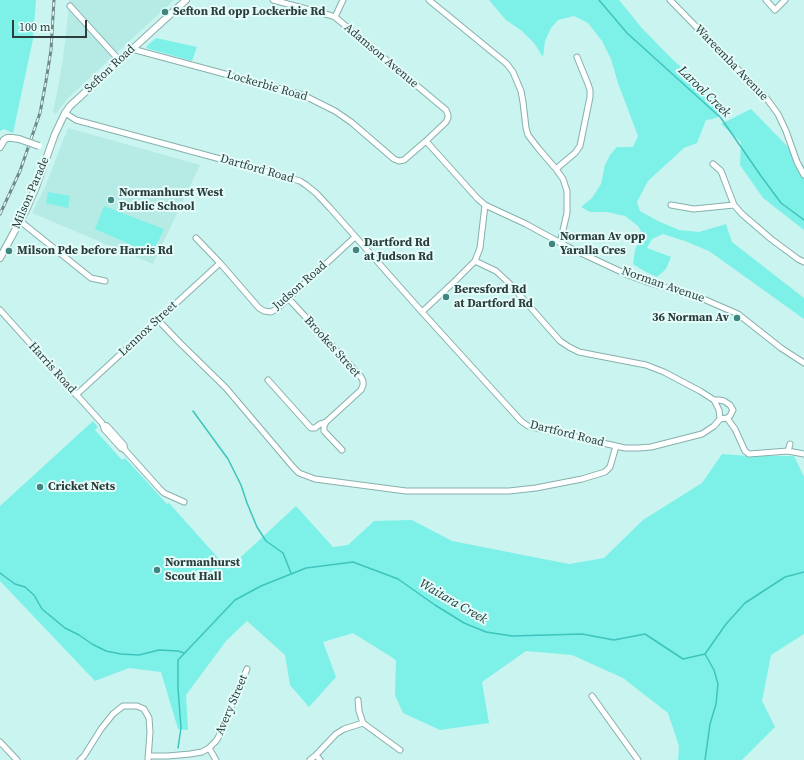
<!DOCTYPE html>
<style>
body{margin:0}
#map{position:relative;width:804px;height:760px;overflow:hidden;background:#caf4f0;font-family:"Source Serif 4",serif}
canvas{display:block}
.scale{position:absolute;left:12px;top:20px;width:75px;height:18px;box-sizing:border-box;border:2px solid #2c3d3b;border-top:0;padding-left:5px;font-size:12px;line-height:14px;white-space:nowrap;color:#2c3d3b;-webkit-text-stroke:3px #e4fdfb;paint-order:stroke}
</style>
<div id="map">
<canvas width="804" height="760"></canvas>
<div class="scale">100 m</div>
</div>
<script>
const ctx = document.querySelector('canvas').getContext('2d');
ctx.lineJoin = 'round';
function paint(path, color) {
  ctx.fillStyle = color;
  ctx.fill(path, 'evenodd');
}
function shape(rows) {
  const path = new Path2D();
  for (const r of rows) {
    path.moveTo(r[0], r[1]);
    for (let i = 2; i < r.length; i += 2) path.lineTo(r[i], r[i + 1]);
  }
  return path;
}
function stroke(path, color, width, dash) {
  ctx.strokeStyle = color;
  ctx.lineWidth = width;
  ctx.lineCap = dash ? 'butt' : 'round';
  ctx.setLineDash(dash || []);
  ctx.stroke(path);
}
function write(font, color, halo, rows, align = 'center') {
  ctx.font = font + ' "Source Serif 4",serif';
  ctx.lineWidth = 4;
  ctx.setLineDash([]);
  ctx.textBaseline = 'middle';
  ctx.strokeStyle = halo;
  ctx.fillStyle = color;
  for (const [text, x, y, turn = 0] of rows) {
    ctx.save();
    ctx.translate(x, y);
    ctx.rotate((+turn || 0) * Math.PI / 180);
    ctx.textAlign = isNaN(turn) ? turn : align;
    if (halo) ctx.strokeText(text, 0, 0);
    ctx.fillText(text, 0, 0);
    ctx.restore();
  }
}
paint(shape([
 [69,0,174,0,68,98,56,114,53,111,58,88,63,58,69,7],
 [68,128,200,165,153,264,32,213,45,187]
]), '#b5eae5');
paint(shape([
 [0,0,36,0,33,39,13,133,4,129,0,131],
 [489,0,619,0,641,27,668,55,713,97,727,113,713,119,706,120,697,143,684,148,648,181,637,202,640,211,658,221,679,230,699,232,726,224,732,242,804,298,804,319,709,251,685,241,663,234,652,239,647,248,671,257,666,269,657,277,644,271,633,264,635,250,642,233,638,226,625,216,607,212,590,212,581,207,592,198,601,184,605,165,610,155,617,147,633,147,638,136,618,83,611,59,602,41,588,23,574,16,558,20,551,28,545,41,543,57,534,43,522,31,506,20],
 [156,38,197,47,192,61,146,48,148,45],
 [751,109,794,153,804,166,804,230,763,198,740,165,741,142,721,124],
 [48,192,70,196,68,208,46,203],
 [104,206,164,229,152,254,95,229],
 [93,421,98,427,95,430,122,460,125,458,167,504,169,503,228,569,296,506,333,547,348,545,374,521,412,520,452,541,569,564,604,558,643,520,702,483,722,454,747,456,794,456,804,477,804,634,771,655,762,701,775,727,742,760,678,760,679,746,668,713,623,678,572,655,526,651,482,682,489,723,440,730,403,713,395,695,396,660,353,633,323,642,336,677,309,707,290,685,285,655,247,621,226,641,186,695,188,730,178,729,161,672,129,668,95,681,0,581,0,506]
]), '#7df0e8');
stroke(shape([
 [599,0,627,33,721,118,761,176,781,203,804,220],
 [193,411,228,459,241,485,247,503,257,527,266,541,283,553,291,573],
 [0,573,15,584,25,587,34,595,42,609,65,628,79,635,92,644,106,651,121,654,139,655,159,650,178,651,184,653],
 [178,748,181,728,178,688,178,660,235,600,261,586,306,568,353,562,398,579,435,605,464,623,486,632,512,636,582,634,614,640,645,634,683,659,705,654,726,624,745,603,785,577,804,572],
 [705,760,710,724,716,704,718,684,714,670,705,654]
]), '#3ec4bd', 1.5);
const minor = shape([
 [429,0,507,64,513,72,521,91,523,102,526,128,528,135,538,148,556,169,563,179,567,191,567,213,560,243],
 [670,0,767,99,778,114,786,131,797,162,804,175],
 [766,0,775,10,785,0],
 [70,6,120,61],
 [335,17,343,0],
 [132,49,303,95,335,111,351,122,394,159,399,161,404,160,426,141,446,122,448,118,448,115,446,110,335,17,329,15,273,0],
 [65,113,76,120,272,173,300,181,306,185,316,193,330,208,422,312,521,421,528,426,616,446,625,448,639,448,651,447,702,434,714,426,720,419,719,410,714,400,700,391,664,372,646,365,579,352,569,347,560,341,510,284,496,271,475,261],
 [426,141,477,198,485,205,526,224,568,247,628,275,650,283,701,298,738,314,781,348,804,363],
 [713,164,721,171,734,205,742,214,771,239,798,259,804,262],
 [556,169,575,153,580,146,590,97,590,90,588,84,577,57],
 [671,205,694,209,734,205],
 [20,221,91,278,105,281],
 [196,238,220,263,259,308,264,311,271,312,278,308,355,237],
 [288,298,361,377,363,381,363,385,361,390,326,422,324,426,324,431,342,450],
 [0,310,102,423,103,425,104,429,121,448,125,450,159,488,164,493,184,502],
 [422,312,456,280,475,261,480,248,485,205],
 [158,320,179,342,226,388,293,467,299,473,315,479,406,491,509,491,536,488,582,479,605,472,610,467,616,446],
 [268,380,311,428,315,428,320,424,326,422],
 [76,395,220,263],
 [714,400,719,400,724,401,730,405,733,410,730,416,727,418,720,419],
 [727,418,735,429,745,451,749,454,788,451,804,454],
 [103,425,107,426,124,445,125,450],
 [788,451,790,444],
 [592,696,638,760],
 [358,700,359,711,363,723],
 [0,742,17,760],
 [209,748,216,760],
 [316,755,320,760],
 [148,756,168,756,190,754,202,752,209,748,216,741,218,738,247,669],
 [80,760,84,756,101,729,113,714,123,706,137,706,144,709,149,718,150,732,148,760],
 [310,760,316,755,336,734,344,729,363,723,400,750]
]);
const tertiary = shape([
 [0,147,4,140,7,138,12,138,19,139],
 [0,258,26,210,36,187,55,134,65,113,70,106,186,0]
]);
stroke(minor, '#87b0ac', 7);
stroke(tertiary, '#87b0ac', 8);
stroke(minor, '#fff', 5);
stroke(tertiary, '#fff', 6);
const rail = shape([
 [0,214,20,171,40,113,46,81,51,50,54,0]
]);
stroke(rail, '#6f8a87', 3);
stroke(rail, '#e4fdfb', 1.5, [4.5]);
const tertiaryBridge = shape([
 [19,139,39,146]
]);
stroke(tertiaryBridge, '#87b0ac', 8, []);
stroke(tertiaryBridge, '#fff', 6);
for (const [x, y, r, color] of [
 [165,12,4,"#3f8681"],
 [111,200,4,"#3f8681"],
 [552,244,4,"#3f8681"],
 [356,250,4,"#3f8681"],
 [9,251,4,"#3f8681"],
 [446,297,4,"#3f8681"],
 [737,318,4,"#3f8681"],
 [40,487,4,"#3f8681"],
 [157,570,4,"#3f8681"]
]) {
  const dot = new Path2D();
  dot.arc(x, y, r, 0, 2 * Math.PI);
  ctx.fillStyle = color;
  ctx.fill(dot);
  stroke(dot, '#e4fdfb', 1.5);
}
write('bold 12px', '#2c3d3b', '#e4fdfb', [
 ["Sefton Rd opp Lockerbie Rd",173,12],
 ["Normanhurst West",119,193],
 ["Public School",119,207],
 ["Norman Av opp",560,237],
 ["Yaralla Cres",560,251],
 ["Dartford Rd",364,243],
 ["at Judson Rd",364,257],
 ["Milson Pde before Harris Rd",17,251],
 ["Beresford Rd",454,290],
 ["at Dartford Rd",454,304],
 ["36 Norman Av",729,318,"right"],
 ["Cricket Nets",48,487],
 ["Normanhurst",165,563],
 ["Scout Hall",165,577]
], 'left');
write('12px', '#2c3d3b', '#e4fdfb', [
 ["Adamson Avenue",381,56,40],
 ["Wareemba Avenue",731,63,46],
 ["Sefton Road",110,69,-43],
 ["Lockerbie Road",267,86,16],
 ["Dartford Road",257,169,16],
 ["Milson Parade",31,193,-67],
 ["Norman Avenue",663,285,19],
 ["Judson Road",300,286,-41],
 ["Lennox Street",148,329,-43],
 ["Brookes Street",332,347,48],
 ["Harris Road",52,368,48],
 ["Dartford Road",567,434,14],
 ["Avery Street",232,705,-67]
]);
write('italic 13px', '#1d3332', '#e4fdfb', [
 ["Larool Creek",704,92,44],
 ["Waitara Creek",453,602,30]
]);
</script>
